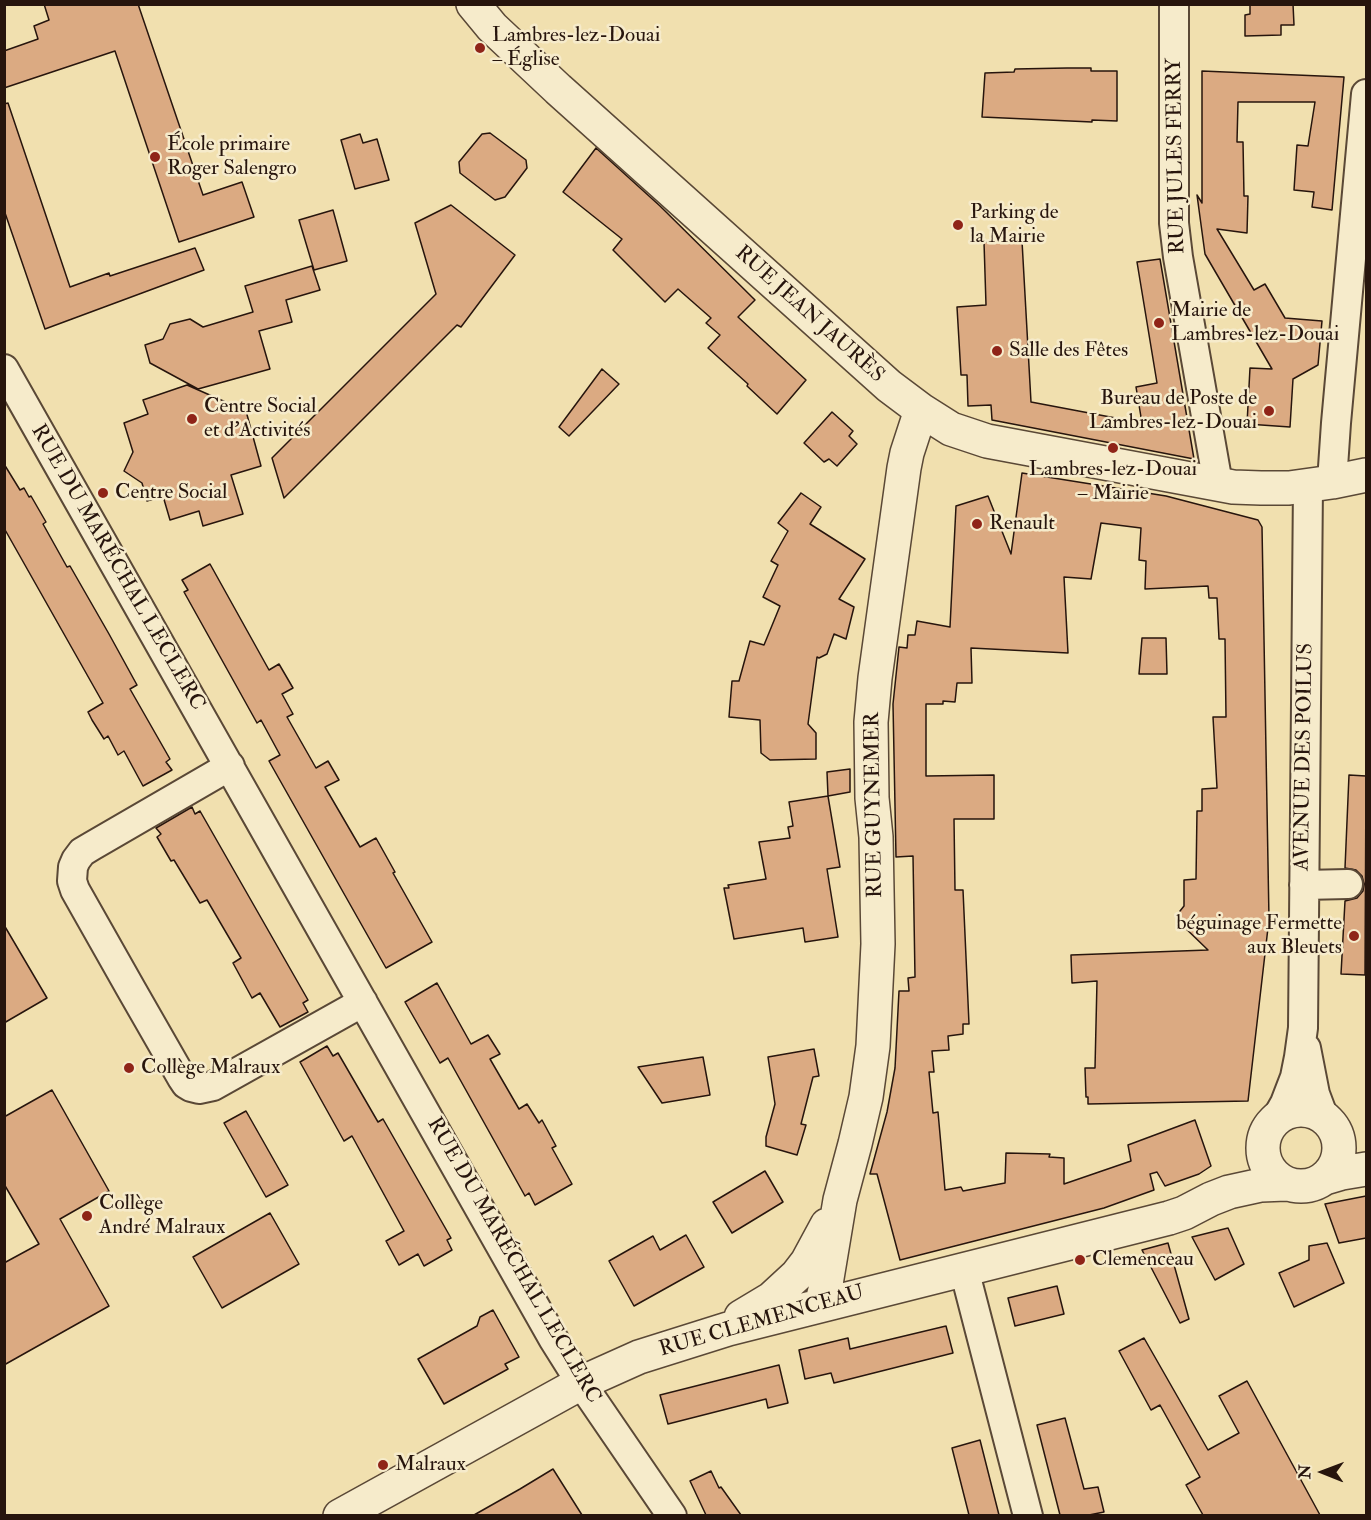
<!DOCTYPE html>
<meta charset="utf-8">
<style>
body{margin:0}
#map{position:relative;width:1371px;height:1520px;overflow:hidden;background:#f1e0af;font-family:"IM FELL Double Pica",serif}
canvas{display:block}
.frame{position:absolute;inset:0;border:6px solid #27150d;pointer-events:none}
.north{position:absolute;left:1293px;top:1442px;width:60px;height:60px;-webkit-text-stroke:4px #f6ebcb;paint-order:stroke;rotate:271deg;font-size:16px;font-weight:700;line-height:24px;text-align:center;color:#27150d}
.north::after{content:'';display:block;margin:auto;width:21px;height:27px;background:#27150d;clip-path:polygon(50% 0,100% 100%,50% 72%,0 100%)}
</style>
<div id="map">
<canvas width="1371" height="1520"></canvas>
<div class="frame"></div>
<div class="north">N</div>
</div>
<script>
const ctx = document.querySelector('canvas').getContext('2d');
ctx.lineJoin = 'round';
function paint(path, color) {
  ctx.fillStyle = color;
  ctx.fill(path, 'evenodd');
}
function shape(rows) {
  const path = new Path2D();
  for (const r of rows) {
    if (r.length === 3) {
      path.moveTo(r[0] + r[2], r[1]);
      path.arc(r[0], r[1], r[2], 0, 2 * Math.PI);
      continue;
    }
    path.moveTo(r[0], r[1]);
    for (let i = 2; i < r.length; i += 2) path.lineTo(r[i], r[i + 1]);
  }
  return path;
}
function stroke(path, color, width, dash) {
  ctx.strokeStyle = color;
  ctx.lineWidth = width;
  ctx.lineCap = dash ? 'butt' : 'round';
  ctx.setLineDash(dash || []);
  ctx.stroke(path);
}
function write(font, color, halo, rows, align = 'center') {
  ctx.font = font + ' "IM FELL Double Pica",serif';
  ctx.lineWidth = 5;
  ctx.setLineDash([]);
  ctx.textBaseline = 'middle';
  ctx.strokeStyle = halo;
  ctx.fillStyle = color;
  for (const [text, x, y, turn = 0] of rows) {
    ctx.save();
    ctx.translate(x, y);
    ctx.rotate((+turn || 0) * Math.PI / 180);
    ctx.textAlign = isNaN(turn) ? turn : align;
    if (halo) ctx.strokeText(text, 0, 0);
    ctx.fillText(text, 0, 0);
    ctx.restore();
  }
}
const building = shape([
 [44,4,138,4,203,195,242,182,254,217,179,242,115,51,4,88,4,51,38,39,34,26,49,20,44,4],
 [1250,4,1293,4,1294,25,1281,25,1281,35,1245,36,1245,15,1250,14,1250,4],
 [1067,68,1091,68,1091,71,1117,71,1117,121,1092,120,1092,122,982,117,985,73,1014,72,1015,69,1067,68],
 [1202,71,1344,77,1332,210,1312,207,1314,192,1294,190,1297,145,1308,146,1315,102,1238,102,1237,142,1243,142,1244,196,1248,196,1247,233,1217,229,1254,290,1265,284,1285,318,1322,321,1318,365,1293,379,1290,427,1247,424,1250,368,1272,369,1205,254,1197,195,1202,203,1202,71],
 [8,103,70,287,109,273,110,276,195,248,204,270,45,329,4,210,4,104,8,103],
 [490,133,526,160,527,168,505,197,495,200,460,173,459,162,482,134,490,133],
 [360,134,363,143,377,139,389,180,355,189,341,140,360,134],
 [596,148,660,206,755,300,738,317,806,380,777,414,747,386,748,384,708,348,720,335,706,323,711,318,678,289,665,302,613,250,622,239,563,192,596,148],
 [451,205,515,255,461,327,457,325,284,498,272,458,436,294,415,223,451,205],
 [333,210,347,261,314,270,299,220,333,210],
 [1022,241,1031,402,1142,423,1136,387,1157,383,1137,262,1160,259,1194,459,992,420,991,405,968,406,967,375,961,375,957,307,986,305,984,242,1022,241],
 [312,266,320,290,286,300,292,322,259,331,270,369,198,389,150,363,145,345,163,339,170,324,190,319,203,327,253,312,245,286,312,266],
 [602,369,619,384,569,436,559,427,602,369],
 [187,385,246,411,261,466,231,475,243,514,203,526,199,511,170,520,163,496,147,501,142,483,124,471,133,452,124,423,148,414,143,400,187,385],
 [832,412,853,431,849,436,857,444,837,466,829,459,824,462,804,443,832,412],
 [4,464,20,490,24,488,29,497,31,496,46,522,43,524,67,567,70,566,109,634,137,685,130,689,170,759,166,762,172,770,143,786,124,751,118,755,108,736,104,739,92,720,88,712,103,703,4,528,4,464],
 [1022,473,1166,496,1258,520,1262,527,1269,919,1248,1101,1088,1104,1088,1097,1086,1097,1085,1068,1095,1068,1097,981,1072,983,1071,955,1208,950,1180,923,1180,911,1184,906,1184,880,1196,879,1197,811,1202,811,1202,789,1217,788,1213,717,1226,717,1225,639,1219,639,1217,598,1209,598,1208,586,1145,589,1146,561,1139,560,1141,528,1101,523,1091,579,1064,577,1068,653,971,648,972,683,957,683,955,702,943,701,943,704,926,704,926,776,994,775,994,819,954,819,955,890,963,890,969,1024,963,1024,963,1034,948,1036,949,1050,932,1051,934,1072,929,1072,933,1113,938,1112,945,1190,961,1187,963,1191,1005,1183,1006,1153,1050,1154,1049,1157,1064,1158,1064,1184,1131,1161,1128,1145,1195,1120,1211,1166,1199,1174,1165,1186,1157,1172,1150,1174,1154,1190,1104,1208,900,1260,877,1174,870,1174,887,1112,895,1068,899,991,909,991,908,978,915,977,913,856,896,857,893,704,899,647,907,648,908,635,915,635,917,621,950,627,956,506,988,496,1011,554,1022,473],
 [801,493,821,507,810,524,865,559,839,599,854,607,846,639,834,634,827,654,819,658,817,657,808,724,816,733,816,759,770,760,761,753,760,720,729,717,732,681,739,681,750,641,764,645,780,606,763,597,778,565,771,561,788,531,778,523,801,493],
 [210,564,269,670,279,664,293,688,282,694,293,714,287,717,316,768,328,761,339,780,325,787,360,847,376,838,395,872,393,873,432,942,386,968,269,761,280,755,261,720,257,723,184,592,188,590,182,580,210,564],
 [1142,638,1166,638,1167,674,1139,674,1142,638],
 [850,769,850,792,828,796,840,867,827,869,838,937,805,942,803,928,734,939,724,888,729,888,728,885,766,879,759,842,790,838,788,827,793,826,789,802,828,796,827,772,850,769],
 [1349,775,1366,776,1365,975,1341,974,1345,901,1357,898,1363,891,1364,884,1362,876,1356,870,1345,868,1349,775],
 [192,807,195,814,200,811,308,1000,303,1003,308,1012,280,1027,260,993,252,998,233,963,241,958,207,900,200,903,174,860,171,861,157,837,161,834,156,828,192,807],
 [4,925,47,998,4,1023,4,925],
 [437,983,471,1044,488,1035,500,1054,490,1059,519,1109,527,1104,539,1123,542,1120,556,1146,552,1148,572,1184,535,1205,529,1193,525,1196,448,1058,440,1063,405,1002,437,983],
 [327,1046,333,1056,338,1053,378,1122,383,1119,451,1238,447,1240,452,1250,424,1266,418,1254,399,1265,386,1241,404,1231,352,1136,344,1141,300,1062,327,1046],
 [814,1049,819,1076,813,1077,801,1124,806,1125,797,1155,766,1146,766,1137,775,1104,768,1057,814,1049],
 [703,1057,710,1095,662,1103,638,1067,703,1057],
 [52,1090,109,1191,60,1219,109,1306,4,1365,4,1263,39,1244,4,1184,4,1117,52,1090],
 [246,1111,288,1185,266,1197,224,1123,246,1111],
 [765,1171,783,1202,732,1233,713,1202,765,1171],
 [1366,1196,1366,1238,1339,1243,1325,1204,1366,1196],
 [270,1213,299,1264,222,1308,193,1257,270,1213],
 [1228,1228,1244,1264,1215,1280,1192,1237,1228,1228],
 [686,1235,704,1267,634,1306,609,1261,653,1236,660,1250,686,1235],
 [1168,1243,1189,1319,1180,1323,1142,1250,1168,1243],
 [1327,1243,1344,1283,1294,1307,1279,1273,1309,1260,1309,1246,1327,1243],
 [1057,1286,1064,1314,1015,1326,1008,1298,1057,1286],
 [493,1310,519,1357,505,1364,508,1369,444,1404,418,1359,477,1326,480,1317,493,1310],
 [946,1326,953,1353,834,1383,831,1373,805,1379,799,1350,848,1338,850,1349,946,1326],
 [1144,1338,1208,1450,1239,1433,1219,1396,1247,1381,1320,1515,1203,1515,1186,1485,1200,1477,1160,1405,1151,1410,1119,1351,1144,1338],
 [779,1365,788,1403,768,1408,766,1399,668,1424,660,1395,779,1365],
 [1065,1418,1084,1489,1098,1487,1104,1512,1089,1515,1060,1515,1037,1425,1065,1418],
 [980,1440,999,1515,969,1515,952,1448,980,1440],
 [553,1469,582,1515,474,1515,520,1489,553,1469],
 [711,1471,719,1488,721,1487,741,1515,706,1515,690,1481,711,1471]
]);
paint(building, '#dbaa82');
stroke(building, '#27150d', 1.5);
const minor = shape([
 [1174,4,1174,223,1178,257,1218,484],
 [4,369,554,1340,581,1383,672,1516],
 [1332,482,1336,423,1366,94],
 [230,766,92,846,82,852,76,860,73,867,72,881,75,890,131,989,182,1078,186,1084,191,1087,199,1089,213,1086,363,1002],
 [1304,885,1348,884],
 [1306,1048,1315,1094,1324,1118],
 [1276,1119,1285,1103,1295,1077,1299,1057,1303,1028,1308,485],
 [964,1269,1028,1516]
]);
const tertiary = shape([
 [473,4,492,27,558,89,889,386,921,410,951,429,987,441,1233,487,1261,488,1289,488,1332,482,1366,475],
 [1301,1148,38],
 [1325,1178,1342,1173,1366,1169],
 [821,1305,825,1290,840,1200,855,1144,866,1097,873,1046,878,944,876,837,872,798,871,722,875,678,904,468,907,453,921,410],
 [741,1317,771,1299,797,1275,807,1262,827,1225],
 [340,1516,581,1383,639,1357,728,1329,1169,1218,1184,1213,1211,1199,1229,1192,1261,1185,1286,1184]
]);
stroke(minor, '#5a4836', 32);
stroke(tertiary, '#5a4836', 36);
stroke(minor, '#f6ebcb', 28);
stroke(tertiary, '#f6ebcb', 33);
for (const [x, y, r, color] of [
 [480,48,6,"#8f2418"],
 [155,157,6,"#8f2418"],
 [958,225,6,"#8f2418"],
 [1159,323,6,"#8f2418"],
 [997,351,6,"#8f2418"],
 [1269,411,6,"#8f2418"],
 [192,419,6,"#8f2418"],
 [1113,448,6,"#8f2418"],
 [103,493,6,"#8f2418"],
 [977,524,6,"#8f2418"],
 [1354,936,6,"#8f2418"],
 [129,1068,6,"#8f2418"],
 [87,1216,6,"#8f2418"],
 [1080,1260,6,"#8f2418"],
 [383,1465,6,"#8f2418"]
]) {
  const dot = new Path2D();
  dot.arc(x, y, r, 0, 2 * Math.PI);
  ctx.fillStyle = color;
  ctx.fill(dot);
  stroke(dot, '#f6ebcb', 2);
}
write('21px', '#27150d', '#f6ebcb', [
 ["Lambres-lez-Douai",492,36],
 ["– Église",492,60],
 ["École primaire",167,145],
 ["Roger Salengro",167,169],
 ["Parking de",970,213],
 ["la Mairie",970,237],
 ["Mairie de",1171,311],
 ["Lambres-lez-Douai",1171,335],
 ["Salle des Fêtes",1009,351],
 ["Bureau de Poste de",1257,399,"right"],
 ["Lambres-lez-Douai",1257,423,"right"],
 ["Centre Social",204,407],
 ["et d'Activités",204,431],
 ["Lambres-lez-Douai",1113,470,"center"],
 ["– Mairie",1113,494,"center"],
 ["Centre Social",115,493],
 ["Renault",989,524],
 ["béguinage Fermette",1342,924,"right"],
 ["aux Bleuets",1342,948,"right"],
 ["Collège Malraux",141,1068],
 ["Collège",99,1204],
 ["André Malraux",99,1228],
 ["Clemenceau",1092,1260],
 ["Malraux",395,1465]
], 'left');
write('21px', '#27150d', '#f6ebcb', [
 ["RUE JULES FERRY",1177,156,-91],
 ["RUE JEAN JAURÈS",809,315,42],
 ["RUE DU MARÉCHAL LECLERC",117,568,60],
 ["AVENUE DES POILUS",1305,757,-89],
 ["RUE GUYNEMER",875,805,-91],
 ["RUE DU MARÉCHAL LECLERC",513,1261,60],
 ["RUE CLEMENCEAU",762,1322,-16]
]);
</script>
